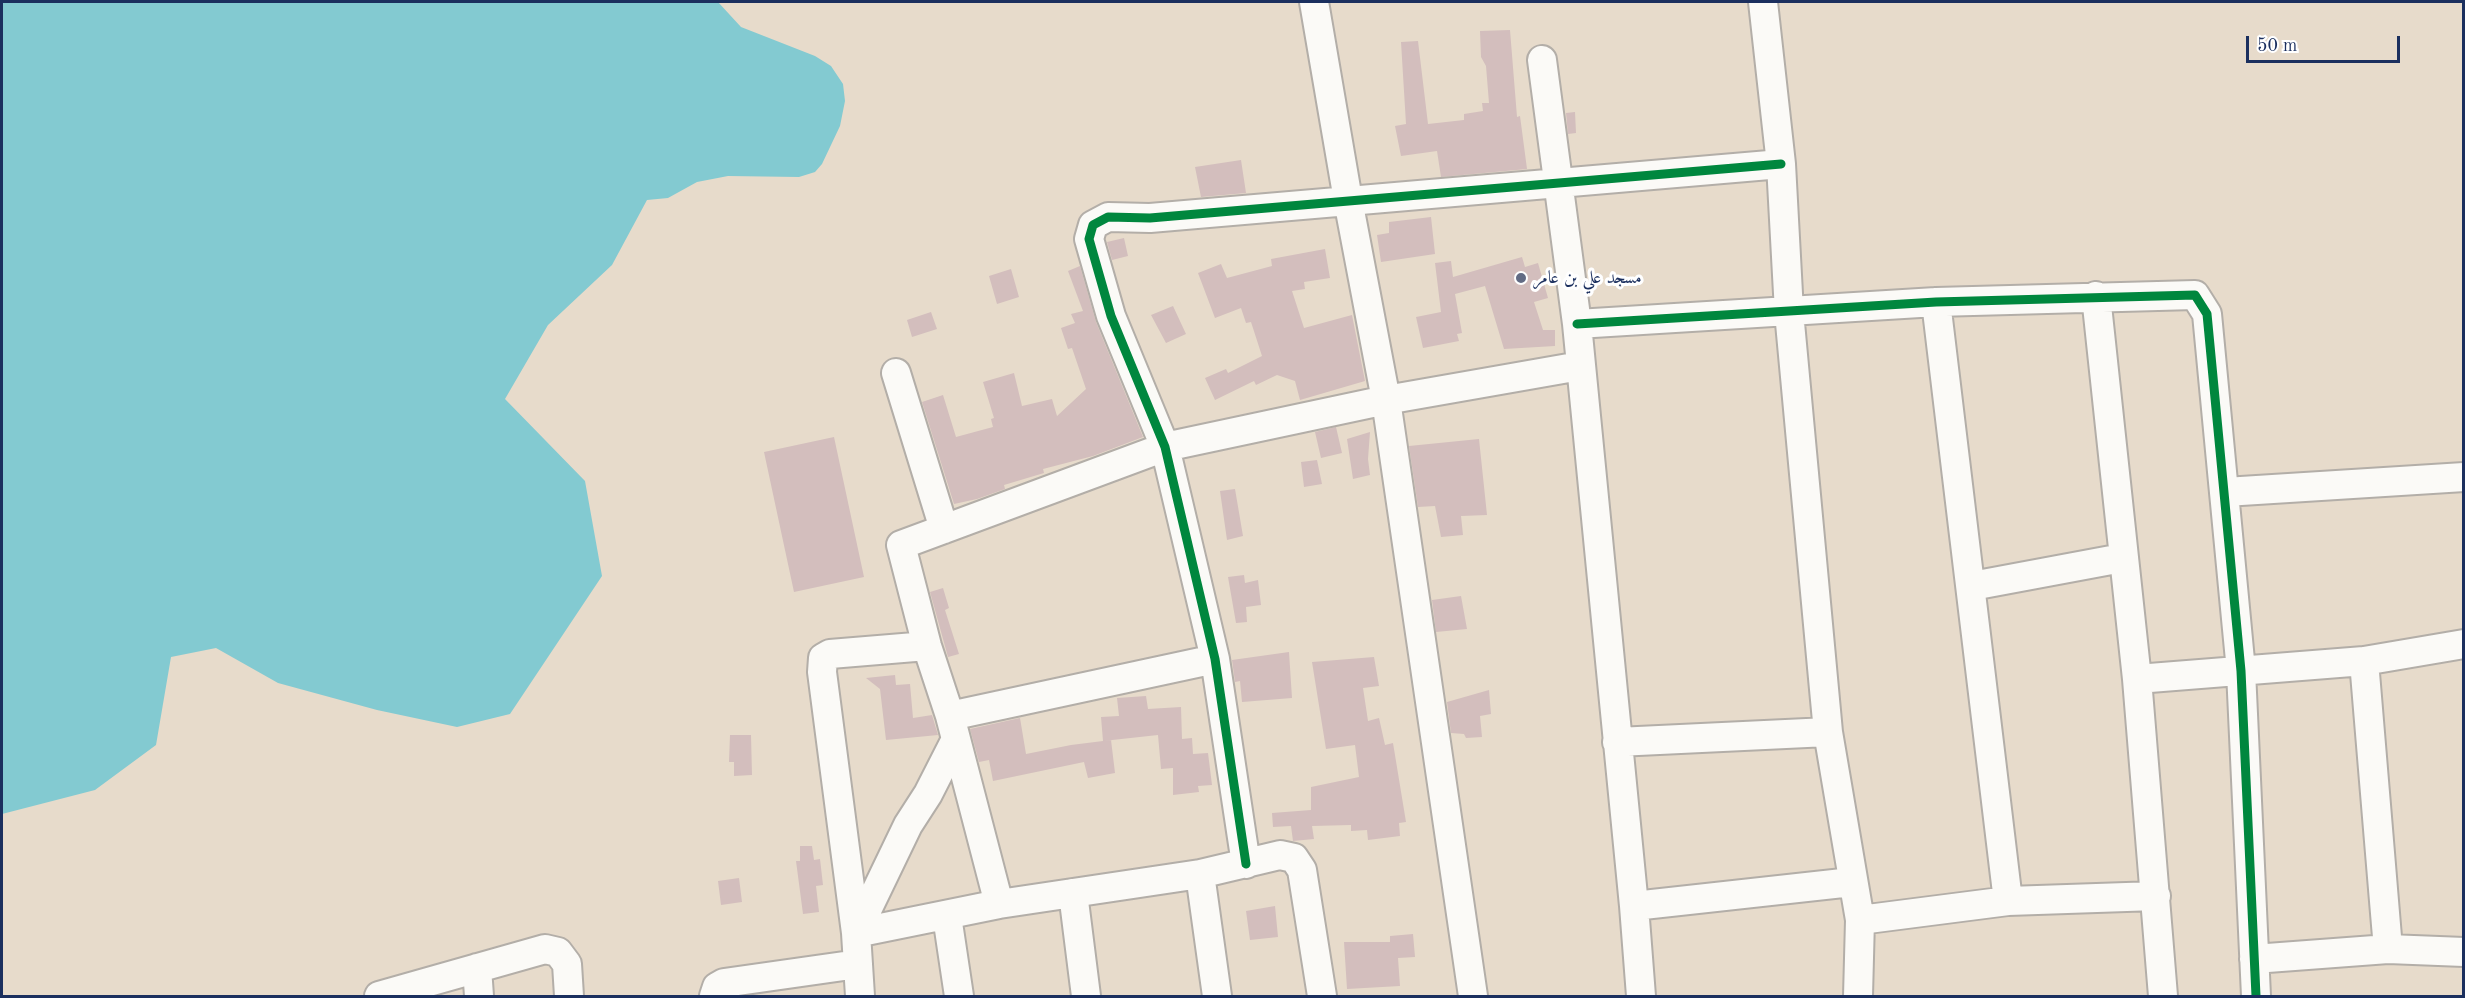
<!DOCTYPE html>
<meta charset="utf-8">
<style>
body{margin:0}
#map{position:relative;width:2465px;height:998px;overflow:hidden;background:#e7dbcb;font-family:"Old Standard TT",serif}
canvas{display:block}
.frame{position:absolute;inset:0;border:3px solid #1b2f5e;pointer-events:none}
.scale{position:absolute;left:2246px;top:36px;width:154px;height:27px;box-sizing:border-box;border:3px solid #1b2f5e;border-top:0;padding-left:8px;font-size:18px;line-height:21px;white-space:nowrap;color:#1b2f5e;-webkit-text-stroke:4px #fff;paint-order:stroke}
</style>
<div id="map">
<canvas width="2465" height="998"></canvas>
<div class="frame"></div>
<div class="scale">50 m</div>
</div>
<script>
const ctx = document.querySelector('canvas').getContext('2d');
ctx.lineJoin = 'round';
function paint(path, color) {
  ctx.fillStyle = color;
  ctx.fill(path, 'evenodd');
}
function shape(rows) {
  const path = new Path2D();
  for (const r of rows) {
    path.moveTo(r[0], r[1]);
    for (let i = 2; i < r.length; i += 2) path.lineTo(r[i], r[i + 1]);
  }
  return path;
}
function stroke(path, color, width, dash) {
  ctx.strokeStyle = color;
  ctx.lineWidth = width;
  ctx.lineCap = dash ? 'butt' : 'round';
  ctx.setLineDash(dash || []);
  ctx.stroke(path);
}
function write(font, color, halo, rows, align = 'center') {
  ctx.font = font + ' "Old Standard TT",Amiri,serif';
  ctx.lineWidth = 6;
  ctx.setLineDash([]);
  ctx.textBaseline = 'middle';
  ctx.strokeStyle = halo;
  ctx.fillStyle = color;
  for (const [text, x, y, turn = 0] of rows) {
    ctx.save();
    ctx.translate(x, y);
    ctx.rotate((+turn || 0) * Math.PI / 180);
    ctx.textAlign = isNaN(turn) ? turn : align;
    if (halo) ctx.strokeText(text, 0, 0);
    ctx.fillText(text, 0, 0);
    ctx.restore();
  }
}
paint(shape([
 [2,2,718,2,741,27,815,56,831,66,843,84,845,101,840,126,822,164,815,172,799,177,728,176,697,182,668,198,647,200,612,265,548,325,505,399,585,481,602,576,510,714,457,727,377,710,278,683,216,648,171,657,156,745,95,790,2,814]
]), '#83cad1');
paint(shape([
 [1510,30,1517,117,1520,116,1527,169,1441,177,1437,151,1401,156,1395,126,1406,124,1401,42,1418,41,1428,124,1464,120,1464,114,1483,111,1482,103,1489,103,1486,66,1481,57,1480,31],
 [1575,112,1576,133,1568,134,1566,113],
 [1241,160,1246,193,1201,197,1195,167],
 [1431,217,1435,254,1381,262,1377,235,1389,233,1389,222],
 [1124,238,1128,256,1112,260,1107,242],
 [1325,249,1330,278,1304,282,1305,289,1292,291,1304,328,1352,315,1365,381,1300,400,1295,381,1277,375,1256,385,1254,381,1215,400,1205,378,1226,369,1228,373,1262,356,1251,322,1246,323,1241,308,1215,318,1198,273,1221,264,1227,278,1272,266,1271,259],
 [1522,257,1525,267,1538,263,1548,298,1534,302,1543,330,1555,330,1555,346,1504,349,1485,286,1455,294,1462,333,1457,334,1459,341,1423,348,1416,317,1441,312,1435,263,1451,261,1453,277],
 [1080,266,1096,322,1143,437,1093,456,1043,469,1044,473,1004,485,1005,489,977,499,954,504,922,402,943,395,956,437,993,427,991,419,994,418,983,382,1014,373,1022,406,1052,399,1057,416,1086,389,1072,348,1068,349,1061,328,1075,323,1071,314,1083,311,1068,271],
 [1011,269,1019,297,997,304,989,276],
 [1173,306,1186,334,1166,343,1151,315],
 [931,312,937,329,912,337,907,320],
 [1336,427,1342,453,1321,458,1315,432],
 [1370,432,1368,459,1370,475,1353,479,1347,439],
 [834,437,864,577,794,592,764,452],
 [1479,439,1487,515,1461,516,1463,535,1441,537,1435,506,1418,507,1409,446],
 [1317,460,1322,484,1304,487,1301,462],
 [1235,489,1243,536,1227,540,1220,491],
 [1244,575,1245,583,1258,580,1261,605,1246,607,1247,622,1236,623,1228,577],
 [943,588,949,608,945,610,959,654,948,657,930,592],
 [1461,596,1467,629,1436,632,1432,600],
 [1289,652,1292,698,1242,702,1240,681,1235,682,1232,660],
 [1374,657,1379,686,1363,688,1368,721,1379,718,1385,745,1393,743,1406,822,1399,823,1400,836,1368,840,1367,830,1351,831,1351,825,1312,826,1314,839,1293,841,1291,826,1273,827,1272,813,1311,810,1311,787,1359,777,1355,745,1326,749,1312,662],
 [895,675,896,685,910,684,913,718,932,715,938,735,886,740,880,689,866,678],
 [1489,690,1491,714,1480,716,1482,737,1466,738,1464,734,1451,733,1447,702],
 [1146,696,1148,709,1181,707,1182,739,1192,738,1193,754,1208,753,1212,785,1198,786,1199,792,1173,795,1173,768,1161,769,1158,735,1103,741,1101,717,1119,716,1117,698],
 [1020,718,1026,754,1071,745,1111,740,1115,773,1088,778,1084,762,993,781,989,760,979,762,970,729],
 [730,735,751,735,752,775,734,776,734,762,729,762],
 [800,846,812,846,814,860,820,859,823,885,816,886,819,912,803,914,796,861,800,861],
 [739,878,742,902,721,905,718,881],
 [1275,906,1278,937,1250,940,1246,911],
 [1413,934,1415,957,1398,958,1400,986,1347,989,1344,942,1390,942,1390,936]
]), '#d3bebd');
const minor = shape([
 [1314,2,1348,200,1386,400,1473,996],
 [1763,2,1781,164,1789,312,1828,732,1860,920,1858,996],
 [1542,60,1577,324,1634,906,1641,996],
 [2096,296,2137,679,2163,996],
 [1936,302,2008,901],
 [1577,324,1936,302,2195,295,2207,314,2241,671,2256,996],
 [896,373,944,529],
 [2225,492,2464,477],
 [1972,586,2122,558],
 [2364,661,2388,949],
 [2137,679,2364,661,2464,644],
 [950,716,1215,659],
 [1617,742,1828,732],
 [1246,864,1215,659,1165,447,1111,316,1089,239,1093,225,1108,217,1150,218,1781,164],
 [1200,874,1217,996],
 [1073,893,1086,996],
 [999,904,950,716,927,646,901,545,1165,447,1386,400,1580,366],
 [1634,906,1852,882],
 [947,916,959,996],
 [1860,920,2008,901,2156,896],
 [856,933,999,904,1200,874,1280,855,1294,858,1302,870,1322,996],
 [856,933,908,825,928,794,956,739],
 [2254,959,2388,949,2464,952],
 [477,968,479,996],
 [379,996,545,949,558,952,567,964,569,996],
 [714,996,717,987,724,983,858,964],
 [860,996,856,933,822,672,823,658,830,654,927,646]
]);
stroke(minor, '#b3aea8', 32);
stroke(minor, '#fbfaf7', 28);
stroke(shape([
 [1577,324,1936,302,2195,295,2207,314,2241,671,2256,996],
 [1246,864,1215,659,1165,447,1111,316,1089,239,1093,225,1108,217,1150,218,1781,164]
]), '#00873e', 9);
for (const [x, y, r, color] of [
 [1521,278,6,"#626b84"]
]) {
  const dot = new Path2D();
  dot.arc(x, y, r, 0, 2 * Math.PI);
  ctx.fillStyle = color;
  ctx.fill(dot);
  stroke(dot, '#fff', 2);
}
write('18px', '#1b2f5e', '#fff', [
 ["مسجد علي بن عامر",1533,278]
], 'left');
</script>
